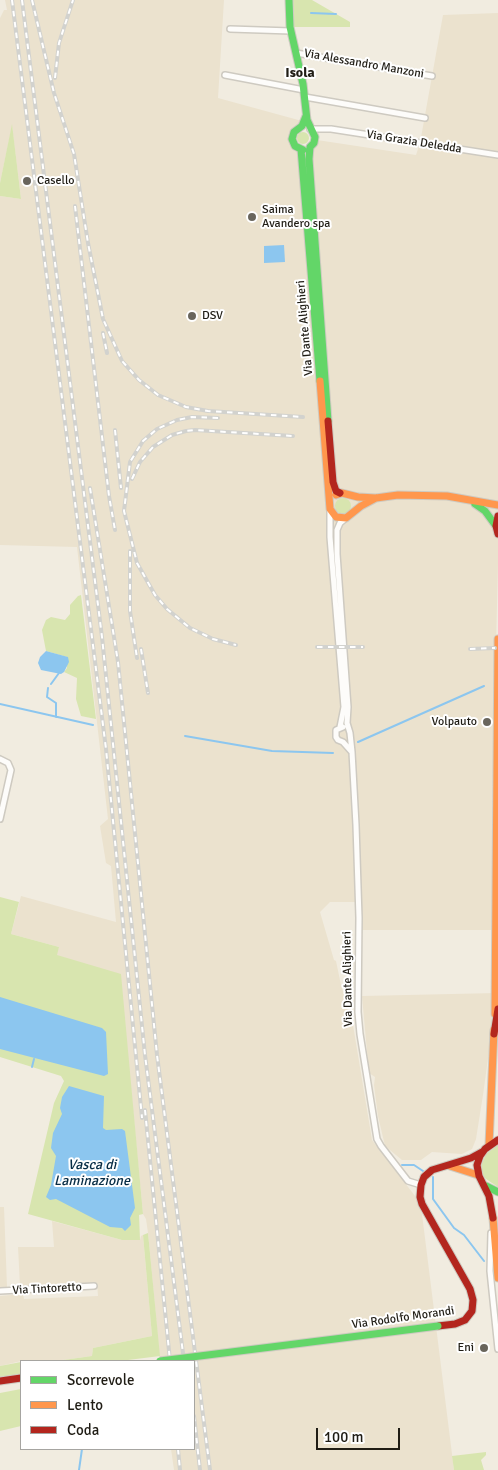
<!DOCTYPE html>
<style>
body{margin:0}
#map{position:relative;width:498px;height:1470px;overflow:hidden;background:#f1ece0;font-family:Signika,sans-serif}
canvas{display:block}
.legend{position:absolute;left:20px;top:1360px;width:175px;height:90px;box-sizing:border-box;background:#fff;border:1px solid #a6a5a1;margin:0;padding:6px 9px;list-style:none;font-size:15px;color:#201d15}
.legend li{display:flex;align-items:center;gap:10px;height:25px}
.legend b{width:25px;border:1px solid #a6a5a1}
.scale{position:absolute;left:316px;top:1428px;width:84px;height:22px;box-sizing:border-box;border:2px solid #201d15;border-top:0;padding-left:6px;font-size:15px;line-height:18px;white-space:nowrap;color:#201d15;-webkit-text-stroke:4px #fff;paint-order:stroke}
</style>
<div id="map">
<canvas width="498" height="1470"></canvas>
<ul class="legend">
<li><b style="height:6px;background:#63d668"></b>Scorrevole</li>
<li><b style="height:6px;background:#ff974d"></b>Lento</li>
<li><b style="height:6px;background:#b3261e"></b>Coda</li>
</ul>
<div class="scale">100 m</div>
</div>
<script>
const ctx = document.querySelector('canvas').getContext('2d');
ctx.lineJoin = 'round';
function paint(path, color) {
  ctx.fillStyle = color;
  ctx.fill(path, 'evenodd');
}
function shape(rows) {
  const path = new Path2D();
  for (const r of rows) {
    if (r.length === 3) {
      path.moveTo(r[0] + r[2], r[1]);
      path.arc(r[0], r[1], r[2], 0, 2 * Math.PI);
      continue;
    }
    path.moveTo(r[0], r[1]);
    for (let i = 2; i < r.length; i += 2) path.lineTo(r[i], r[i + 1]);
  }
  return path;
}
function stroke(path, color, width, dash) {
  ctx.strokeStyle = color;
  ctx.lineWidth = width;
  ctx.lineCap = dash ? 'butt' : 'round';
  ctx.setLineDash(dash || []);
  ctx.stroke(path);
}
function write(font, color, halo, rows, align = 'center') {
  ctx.font = font + ' Signika,sans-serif';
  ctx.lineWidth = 4;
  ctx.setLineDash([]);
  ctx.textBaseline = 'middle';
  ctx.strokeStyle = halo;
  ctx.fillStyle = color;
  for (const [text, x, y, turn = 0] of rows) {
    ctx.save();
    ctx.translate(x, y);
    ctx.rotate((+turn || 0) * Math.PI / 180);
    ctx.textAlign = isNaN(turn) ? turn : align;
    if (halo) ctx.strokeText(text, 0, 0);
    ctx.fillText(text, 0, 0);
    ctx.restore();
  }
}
paint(shape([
 [5,0,224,0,218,98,302,121,293,131,298,150,312,149,317,140,416,155,420,143,443,15,498,13,498,563,492,812,494,930,361,930,357,902,330,902,320,912,334,960,336,961,341,985,353,1025,372,1140,415,1196,422,1214,454,1470,174,1470,171,1449,194,1449,194,1361,160,1361,148,1233,146,1219,143,1214,125,1027,56,955,59,947,11,934,21,896,116,922,111,866,106,863,100,826,108,819,77,547,0,545,0,196,21,199,12,126,0,183,0,18,4,10,7,10],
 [497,993,483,1095,476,1139,472,1149,462,1154,432,1152,421,1160,402,1160,385,1146,378,1116,374,1085,375,1077,369,1073,362,996],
 [0,1207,4,1207,7,1287,0,1287],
 [52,1221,122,1240,140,1240,141,1236,143,1235,152,1336,93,1348,92,1356,56,1361,21,1361,0,1366,0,1296,23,1294,24,1299,98,1296,97,1283,20,1286,18,1247,54,1247]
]), '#ebe2ce');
paint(shape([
 [293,0,312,0,350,22,350,27,294,27],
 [12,124,21,199,0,196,0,183],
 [303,138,6],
 [343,506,8],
 [81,595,96,719,81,716,76,699,77,678,64,672,67,668,67,657,46,651,42,630,46,620,51,617,65,620,70,614,70,605,78,596],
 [0,897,19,902,11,934,59,947,57,955,121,974,143,1214,139,1215,140,1240,122,1240,28,1214,54,1103,64,1081,61,1076,0,1057],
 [498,1145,498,1187,486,1179,482,1174,481,1166,486,1154],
 [148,1233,160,1356,120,1361,56,1361,92,1356,93,1348,152,1336,143,1235],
 [21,1362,21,1374,0,1377,0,1366],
 [21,1389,21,1426,0,1431,0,1393],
 [486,1452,486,1455,481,1460,484,1470,454,1470,452,1456]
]), '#d8e5af');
paint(shape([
 [284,245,285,262,264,263,264,246],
 [46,651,68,657,69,662,64,672,61,674,41,670,38,663,40,657],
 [0,997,102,1028,106,1032,108,1074,104,1076,0,1049],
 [69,1086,104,1096,103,1128,106,1130,122,1129,125,1131,135,1208,130,1218,131,1225,125,1231,122,1228,110,1227,56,1199,50,1200,46,1197,51,1185,56,1156,51,1148,53,1133,62,1114,60,1108,62,1097]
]), '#8cc6ef');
stroke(shape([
 [311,13,336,14],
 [51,684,59,673],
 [48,688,47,697,56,703,56,717],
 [0,704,93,725],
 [185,736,272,751,333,753],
 [358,742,484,686],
 [32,1067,34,1059],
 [402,1165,414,1165,423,1171],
 [433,1177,433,1199,454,1228,464,1235,484,1261],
 [79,1470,82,1449]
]), '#8cc6ef', 2);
const street = shape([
 [230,29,291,31],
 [296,53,432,76],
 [225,75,304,90],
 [305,97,425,118],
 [310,129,331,129,498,155],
 [330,509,330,537,344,707,340,727],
 [346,518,340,523,337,530,337,554,348,707,347,723,350,733,352,752,356,825,359,918,358,1012,360,1034,377,1139,381,1146,408,1181,421,1185],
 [343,727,336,730,336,737,338,740,343,742,351,751],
 [0,759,8,763,11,770,0,819],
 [491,1233,490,1271,498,1349],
 [0,1291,94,1286]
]);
const fast = shape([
 [289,0,290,27,303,84,307,120,315,137,314,143,310,147,309,159,328,421],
 [301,149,320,381],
 [303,150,295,146,292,139,294,132,302,126,306,116],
 [475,504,485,511,496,526],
 [486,1186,498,1192]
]);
const slow = shape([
 [320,381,330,509,336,517,346,518,361,506,376,498],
 [336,495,342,493,358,497,376,498,398,495,447,496,498,505],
 [495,1014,498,639],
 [489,1145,494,1030],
 [450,1166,478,1175],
 [493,1218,498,1278]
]);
const jam = shape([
 [328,421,333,482,336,491,340,493],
 [498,516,496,526,498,534],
 [494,1034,498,1009],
 [493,1218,489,1196,479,1176,477,1165,480,1156,485,1149,498,1140],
 [438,1326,455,1324,465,1320,472,1311,473,1300,470,1289,422,1204,420,1197,421,1185,424,1177,432,1170,471,1158,482,1152],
 [0,1381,21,1378]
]);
stroke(street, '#cecac1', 8);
stroke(fast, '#cecac1', 9);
stroke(slow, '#cecac1', 9);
stroke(jam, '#cecac1', 9);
stroke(street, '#fdfcfa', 5);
stroke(fast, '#63d668', 7);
stroke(slow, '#ff974d', 7);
stroke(jam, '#b3261e', 7);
const rail = shape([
 [12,0,106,749,142,1118],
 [22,0,102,637,145,1055,184,1361],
 [32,0,54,93,74,154,88,243,103,319,122,361,139,380,158,395,186,407,208,411,303,417],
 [55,78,59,43,73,0],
 [75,206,109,496,115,530],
 [103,333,107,353],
 [218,418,192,417,177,420,157,429,143,441,130,462,124,511,137,563,155,595,167,609,190,628,213,639,236,645],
 [115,430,121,488],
 [132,479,140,462,153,447,172,435,186,431,195,430,293,436],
 [90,488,118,662,157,1055,210,1470],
 [130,551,130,611,137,658],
 [317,647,363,647],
 [141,649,148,693],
 [470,649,495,648],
 [145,1110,170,1361],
 [194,1416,200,1470],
 [178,1449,180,1470]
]);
stroke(rail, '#d2d2ce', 4);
stroke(rail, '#fff', 2, [5.5]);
const fastBridge = shape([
 [160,1361,438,1326]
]);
stroke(fastBridge, '#cecac1', 9, []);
stroke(fastBridge, '#63d668', 7);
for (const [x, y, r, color] of [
 [27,181,5,"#69655c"],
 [252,217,5,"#69655c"],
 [192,316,5,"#69655c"],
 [487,722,5,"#69655c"],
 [484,1348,5,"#69655c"]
]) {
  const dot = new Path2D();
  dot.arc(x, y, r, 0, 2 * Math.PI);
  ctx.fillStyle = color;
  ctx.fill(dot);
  stroke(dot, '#fff', 2);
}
write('12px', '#201d15', '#fff', [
 ["Via Alessandro Manzoni",364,64,10],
 ["Via Grazia Deledda",414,142,9],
 ["Via Dante Alighieri",305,328,-95],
 ["Via Dante Alighieri",348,979,-91],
 ["Via Tintoretto",47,1289,-3],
 ["Via Rodolfo Morandi",403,1318,-8]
]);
write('12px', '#201d15', '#fff', [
 ["Casello",37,181],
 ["Saima",262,210],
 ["Avandero spa",262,224],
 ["DSV",202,316],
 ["Volpauto",477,722,"right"],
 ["Eni",474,1348,"right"]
], 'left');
write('bold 14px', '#201d15', '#fff', [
 ["Isola",300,73]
]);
write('italic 14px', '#062c45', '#fff', [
 ["Vasca di",92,1165],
 ["Laminazione",92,1181]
]);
</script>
